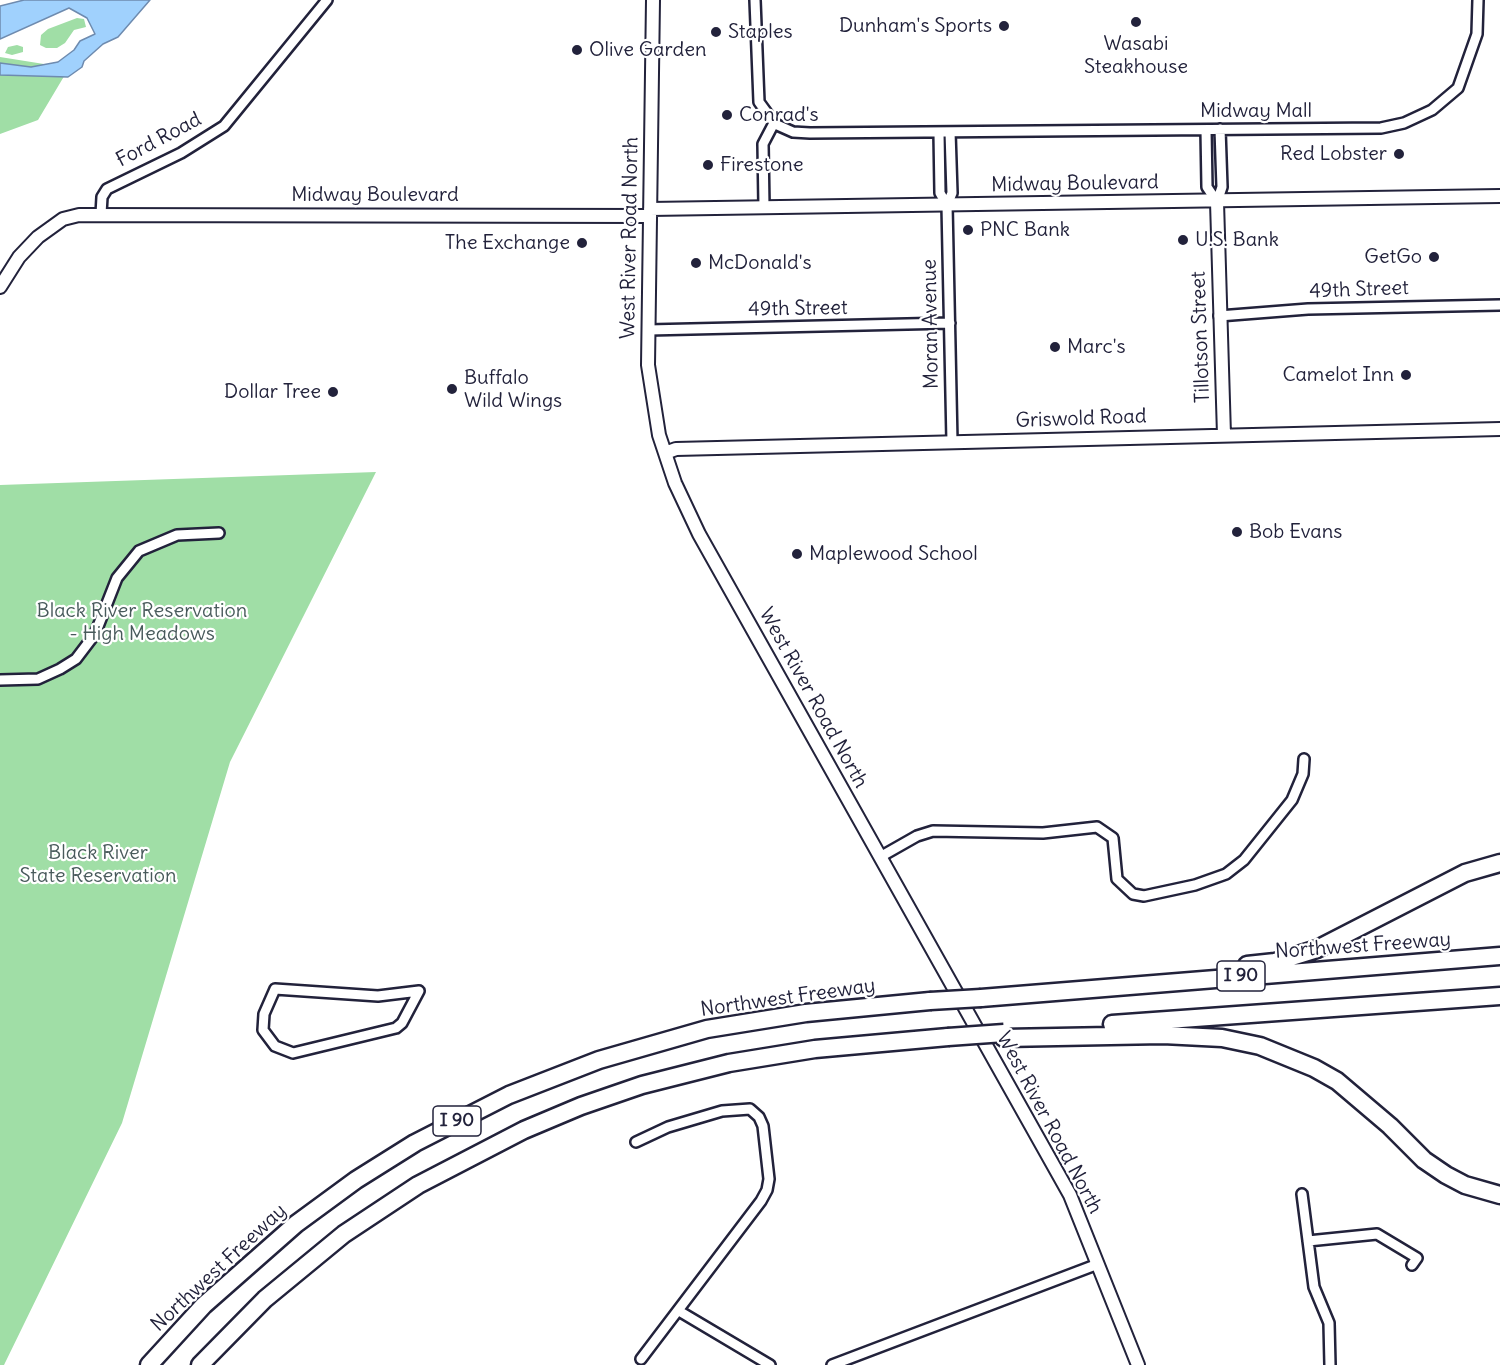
<!DOCTYPE html>
<style>
body{margin:0}
canvas{display:block;background:#fff}
</style>
<canvas width="1500" height="1365"></canvas>
<script>
const ctx = document.querySelector('canvas').getContext('2d');
ctx.lineJoin = 'round';
function paint(path, color) {
  ctx.fillStyle = color;
  ctx.fill(path, 'evenodd');
}
function shape(rows) {
  const path = new Path2D();
  for (const r of rows) {
    path.moveTo(r[0], r[1]);
    for (let i = 2; i < r.length; i += 2) path.lineTo(r[i], r[i + 1]);
  }
  return path;
}
function stroke(path, color, width, dash) {
  ctx.strokeStyle = color;
  ctx.lineWidth = width;
  ctx.lineCap = dash ? 'butt' : 'round';
  ctx.setLineDash(dash || []);
  ctx.stroke(path);
}
function write(font, color, halo, rows, align = 'center') {
  ctx.font = font + ' Delius,sans-serif';
  ctx.lineWidth = 4.5;
  ctx.setLineDash([]);
  ctx.textBaseline = 'middle';
  ctx.strokeStyle = halo;
  ctx.fillStyle = color;
  for (const [text, x, y, turn = 0] of rows) {
    ctx.save();
    ctx.translate(x, y);
    ctx.rotate((+turn || 0) * Math.PI / 180);
    ctx.textAlign = isNaN(turn) ? turn : align;
    if (halo) ctx.strokeText(text, 0, 0);
    ctx.fillText(text, 0, 0);
    ctx.restore();
  }
}
paint(shape([
 [77,18,84,19,86,27,74,30,65,43,57,48,46,48,40,45,41,35,48,29],
 [17,45,23,47,23,52,12,55,5,53,8,47],
 [0,57,69,68,38,120,0,134],
 [376,472,230,762,122,1123,4,1365,0,1365,0,485]
]), '#a0dea6');
const water = shape([
 [24,0,150,0,118,37,103,44,84,61,82,67,68,77,0,75,0,63,31,67,58,62,74,50,80,41,95,34,87,18,69,8,0,39,0,6,24,0]
]);
paint(water, '#a0d1fd');
stroke(water, '#6e8baf', 1.5);
const street = shape([
 [755,0,759,102,775,124,793,132,810,133,1381,128,1404,123,1432,110,1458,88,1477,34,1478,0],
 [1206,130,1207,187,1217,202],
 [950,132,952,193,947,205,952,442],
 [939,133,940,193,947,205],
 [1217,202,1222,187,1220,129],
 [764,207,763,144,774,123],
 [101,214,102,197,107,189,181,153,224,126,327,0],
 [1219,316,1308,309,1500,305],
 [648,330,950,323],
 [0,680,38,679,60,669,76,659,95,634,117,578,139,551,177,535,219,533],
 [880,857,917,836,933,831,1043,833,1097,827,1113,838,1117,879,1133,894,1144,896,1195,885,1226,874,1244,860,1292,800,1303,774,1304,759],
 [275,989,378,996,419,991,402,1023,396,1028,293,1053,275,1046,263,1030,264,1014,275,989],
 [636,1142,668,1127,722,1111,750,1109,759,1117,763,1126,769,1179,767,1190,761,1201,641,1359],
 [1302,1194,1314,1287,1329,1323,1330,1365],
 [1308,1241,1377,1234,1417,1258,1412,1265],
 [679,1311,770,1365],
 [832,1365,1098,1264]
]);
const secondary = shape([
 [653,0,648,365,659,435,675,483,699,534,1070,1195,1138,1365],
 [1217,202,1224,435],
 [650,209,1500,196],
 [0,287,19,257,38,237,63,219,79,215,650,216],
 [665,453,676,449,1500,429]
]);
const highway = shape([
 [1247,965,1275,962,1317,949,1465,873,1500,863],
 [981,998,1500,956],
 [1112,1024,1500,996],
 [1004,1038,1163,1035,1222,1038,1260,1046,1314,1068,1337,1081,1390,1126,1424,1160,1446,1175,1465,1185,1500,1195],
 [149,1365,204,1305,296,1224,356,1180,415,1143,509,1095,599,1060,707,1029,806,1013,930,1001],
 [200,1365,265,1299,344,1234,418,1185,524,1130,581,1106,642,1085,729,1063,815,1049,948,1037]
]);
stroke(street, '#22223b', 14);
stroke(secondary, '#22223b', 16);
stroke(highway, '#22223b', 21);
stroke(street, '#fff', 9);
stroke(secondary, '#fff', 12);
stroke(highway, '#fff', 16);
const highwayBridge = shape([
 [930,1001,981,998],
 [948,1037,1004,1033]
]);
stroke(highwayBridge, '#22223b', 21, []);
stroke(highwayBridge, '#fff', 16);
for (const [x, y, r, color] of [
 [1136,22,6,"#22223b"],
 [1004,26,6,"#22223b"],
 [716,32,6,"#22223b"],
 [577,50,6,"#22223b"],
 [727,115,6,"#22223b"],
 [1399,154,6,"#22223b"],
 [708,165,6,"#22223b"],
 [968,230,6,"#22223b"],
 [1183,240,6,"#22223b"],
 [582,243,6,"#22223b"],
 [1434,257,6,"#22223b"],
 [696,263,6,"#22223b"],
 [1055,347,6,"#22223b"],
 [1406,375,6,"#22223b"],
 [452,389,6,"#22223b"],
 [333,392,6,"#22223b"],
 [1237,532,6,"#22223b"],
 [797,554,6,"#22223b"]
]) {
  const dot = new Path2D();
  dot.arc(x, y, r, 0, 2 * Math.PI);
  ctx.fillStyle = color;
  ctx.fill(dot);
  stroke(dot, '#fff', 2);
}
for (const [x, y, w] of [
 [1241,976,48],
 [457,1121,48]
]) {
  const box = new Path2D();
  box.roundRect(x - w / 2, y - 15, w, 30, 4.5);
  ctx.fillStyle = '#fff';
  ctx.fill(box);
  stroke(box, '#22223b', 1.5);
}
write('bold 18px', '#22223b', null, [
 ["I 90",1241,976],
 ["I 90",457,1121]
]);
write('20px', '#22223b', '#fff', [
 ["Dunham's Sports",992,26,"right"],
 ["Staples",728,32],
 ["Wasabi",1136,44,"center"],
 ["Steakhouse",1136,67,"center"],
 ["Olive Garden",589,50],
 ["Conrad's",739,115],
 ["Red Lobster",1387,154,"right"],
 ["Firestone",720,165],
 ["PNC Bank",980,230],
 ["U.S. Bank",1195,240],
 ["The Exchange",570,243,"right"],
 ["GetGo",1422,257,"right"],
 ["McDonald's",708,263],
 ["Marc's",1067,347],
 ["Camelot Inn",1394,375,"right"],
 ["Buffalo",464,378],
 ["Wild Wings",464,401],
 ["Dollar Tree",321,392,"right"],
 ["Bob Evans",1249,532],
 ["Maplewood School",809,554]
], 'left');
write('20px', '#22223b', '#fff', [
 ["Midway Mall",1256,111],
 ["Ford Road",159,140,-28],
 ["Midway Boulevard",1075,184,-1],
 ["Midway Boulevard",375,195],
 ["West River Road North",630,238,-89],
 ["49th Street",1359,290,-2],
 ["49th Street",798,309,-1],
 ["Moran Avenue",931,324,-91],
 ["Tillotson Street",1201,337,-92],
 ["Griswold Road",1081,419,-2],
 ["West River Road North",813,698,61],
 ["Northwest Freeway",1363,946,-4],
 ["Northwest Freeway",788,998,-8],
 ["West River Road North",1049,1123,62],
 ["Northwest Freeway",219,1268,-43]
]);
write('20px', '#485a5b', '#fff', [
 ["Black River Reservation",142,611],
 ["- High Meadows",142,634],
 ["Black River",98,853],
 ["State Reservation",98,876]
]);
</script>
